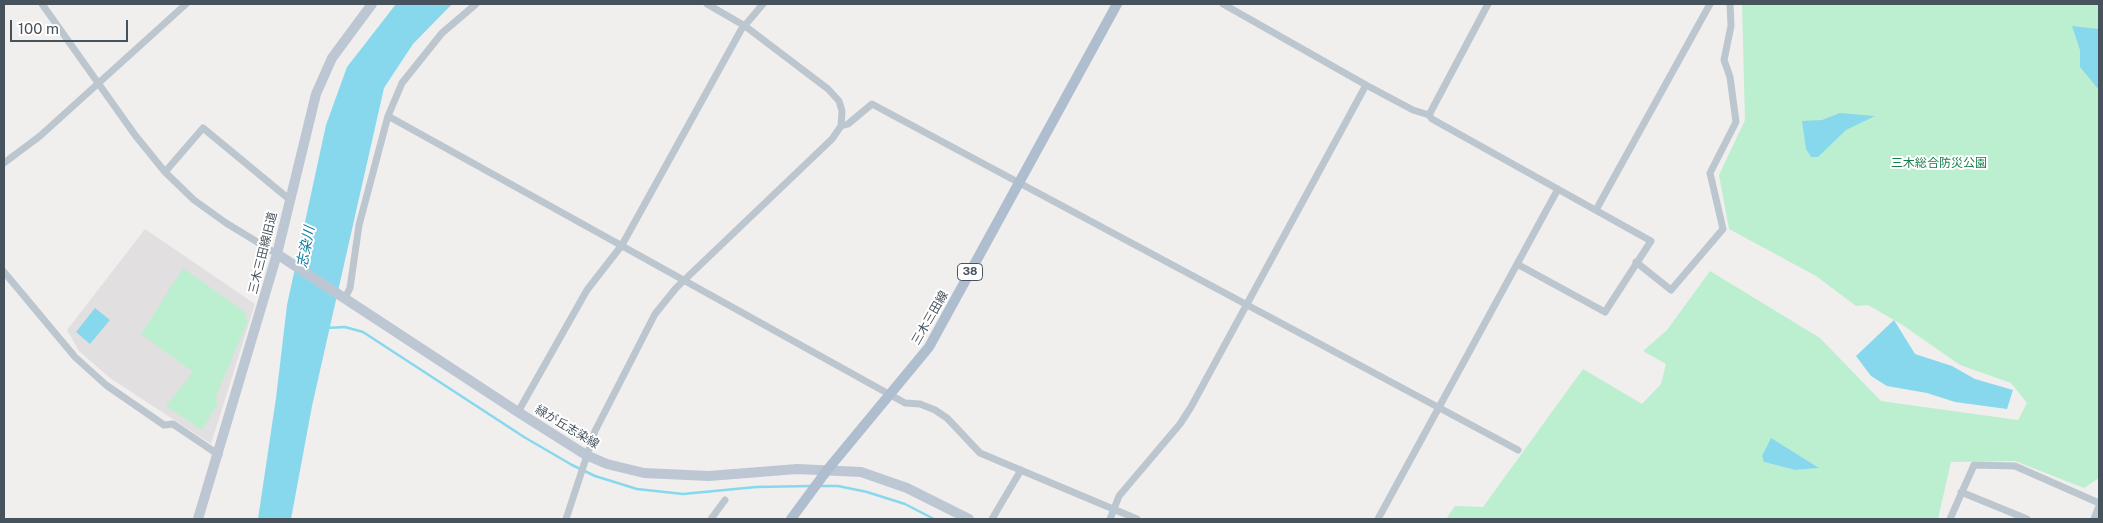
<!DOCTYPE html>
<meta charset="utf-8">
<style>
body{margin:0}
#map{position:relative;width:2103px;height:523px;overflow:hidden;background:#f1eeee;font-family:"Public Sans",sans-serif}
canvas{display:block}
.frame{position:absolute;inset:0;border:5px solid #46525c;pointer-events:none}
.scale{position:absolute;left:10px;top:20px;width:118px;height:22px;box-sizing:border-box;border:2px solid #46525c;border-top:0;padding-left:6px;font-size:15px;line-height:18px;white-space:nowrap;color:#46525c;-webkit-text-stroke:4px #fff;paint-order:stroke}
</style>
<div id="map">
<canvas width="2103" height="523"></canvas>
<div class="frame"></div>
<div class="scale">100 m</div>
</div>
<script>
const ctx = document.querySelector('canvas').getContext('2d');
ctx.lineJoin = 'round';
function paint(path, color) {
  ctx.fillStyle = color;
  ctx.fill(path, 'evenodd');
}
function shape(rows) {
  const path = new Path2D();
  for (const r of rows) {
    path.moveTo(r[0], r[1]);
    for (let i = 2; i < r.length; i += 2) path.lineTo(r[i], r[i + 1]);
  }
  return path;
}
function stroke(path, color, width, dash) {
  ctx.strokeStyle = color;
  ctx.lineWidth = width;
  ctx.lineCap = dash ? 'butt' : 'round';
  ctx.setLineDash(dash || []);
  ctx.stroke(path);
}
function write(font, color, halo, rows, align = 'center') {
  ctx.font = font + ' "Public Sans","Noto Sans JP",sans-serif';
  ctx.lineWidth = 4;
  ctx.setLineDash([]);
  ctx.textBaseline = 'middle';
  ctx.strokeStyle = halo;
  ctx.fillStyle = color;
  for (const [text, x, y, turn = 0] of rows) {
    ctx.save();
    ctx.translate(x, y);
    ctx.rotate((+turn || 0) * Math.PI / 180);
    ctx.textAlign = isNaN(turn) ? turn : align;
    if (halo) ctx.strokeText(text, 0, 0);
    ctx.fillText(text, 0, 0);
    ctx.restore();
  }
}
paint(shape([
 [145,229,255,304,211,444,110,378,79,351,67,330]
]), '#e2dfe0');
paint(shape([
 [1742,4,2099,4,2099,478,2084,488,2015,461,1951,462,1938,519,1446,519,1455,506,1483,507,1583,369,1642,404,1661,384,1666,364,1643,351,1667,330,1710,271,1820,338,1881,401,2018,420,2027,403,2011,383,1960,365,1901,324,1868,305,1856,306,1816,276,1729,229,1719,175,1745,120],
 [1771,439,1818,468,1795,470,1764,462],
 [183,268,246,313,247,323,216,396,217,405,202,430,166,406,193,372,141,334]
]), '#bcefd0');
paint(shape([
 [396,4,452,4,413,44,384,88,312,406,291,519,258,519,276,398,287,305,326,125,347,67],
 [2072,26,2099,29,2099,90,2080,67,2080,50],
 [1840,113,1875,116,1846,130,1818,157,1811,157,1806,149,1802,121,1822,120],
 [95,308,110,320,90,344,76,332],
 [1894,320,1915,354,1952,366,1975,379,2013,390,2007,409,1955,402,1927,393,1887,386,1871,376,1856,356],
 [1771,438,1819,468,1795,470,1764,462,1762,456]
]), '#88d8ed');
stroke(shape([
 [326,328,345,327,363,332,524,437,572,465,595,476,637,489,683,494,756,487,812,486],
 [820,486,838,486,867,492,905,504,934,519]
]), '#88d8ed', 2.5);
stroke(shape([
 [42,4,135,135,165,172,194,200,226,223,277,254],
 [1223,4,1366,85,1413,110,1429,115,1432,119,1651,241,1605,312,1517,264],
 [1429,115,1488,4],
 [388,116,905,403,920,404,935,410,947,418,980,453,1137,519],
 [841,126,848,124,872,104,1518,450],
 [4,163,40,136,186,4],
 [165,172,203,128,289,199],
 [1596,210,1710,4],
 [1636,262,1671,290,1723,229,1710,173,1736,122,1730,77,1724,60,1731,26,1730,4],
 [4,272,75,357,106,385,164,425,173,424,219,455],
 [345,298,350,288,359,225,388,116,402,83,442,33,476,4],
 [518,412,587,290,622,245,741,30,763,4],
 [1961,492,2027,519],
 [566,519,595,431,655,314,676,288,832,139,841,126,842,111,839,101,828,89,745,26,707,4],
 [711,519,725,500],
 [992,519,1021,470],
 [1110,519,1119,496,1180,424,1191,407,1366,85],
 [1378,519,1558,189],
 [1950,519,1974,465,2015,466,2099,503],
 [2094,519,2099,506]
]), '#bcc6ce', 7);
stroke(shape([
 [277,254,518,412,586,455,607,464,644,473,709,476,797,469,861,472,907,488,969,519],
 [198,519,277,254,316,94,332,58,372,4]
]), '#bcc7d3', 10);
stroke(shape([
 [791,519,828,469,929,347,1117,4]
]), '#aebece', 10);
for (const [x, y, w] of [
 [970,272,25]
]) {
  const box = new Path2D();
  box.roundRect(x - w / 2, y - 8.5, w, 17, 4);
  ctx.fillStyle = '#fff';
  ctx.fill(box);
  stroke(box, '#46525c', 1);
}
write('bold 11px', '#46525c', null, [
 ["38",970,272]
]);
write('12px', '#167f4a', '#fff', [
 ["三木総合防災公園",1939,163]
]);
write('12px', '#46525c', '#fff', [
 ["三木三田線旧道",263,253,-76],
 ["三木三田線",930,318,-60],
 ["緑が丘志染線",567,427,31]
]);
write('italic 14px', '#0b7d9c', '#fff', [
 ["志染川",306,247,-79]
]);
</script>
